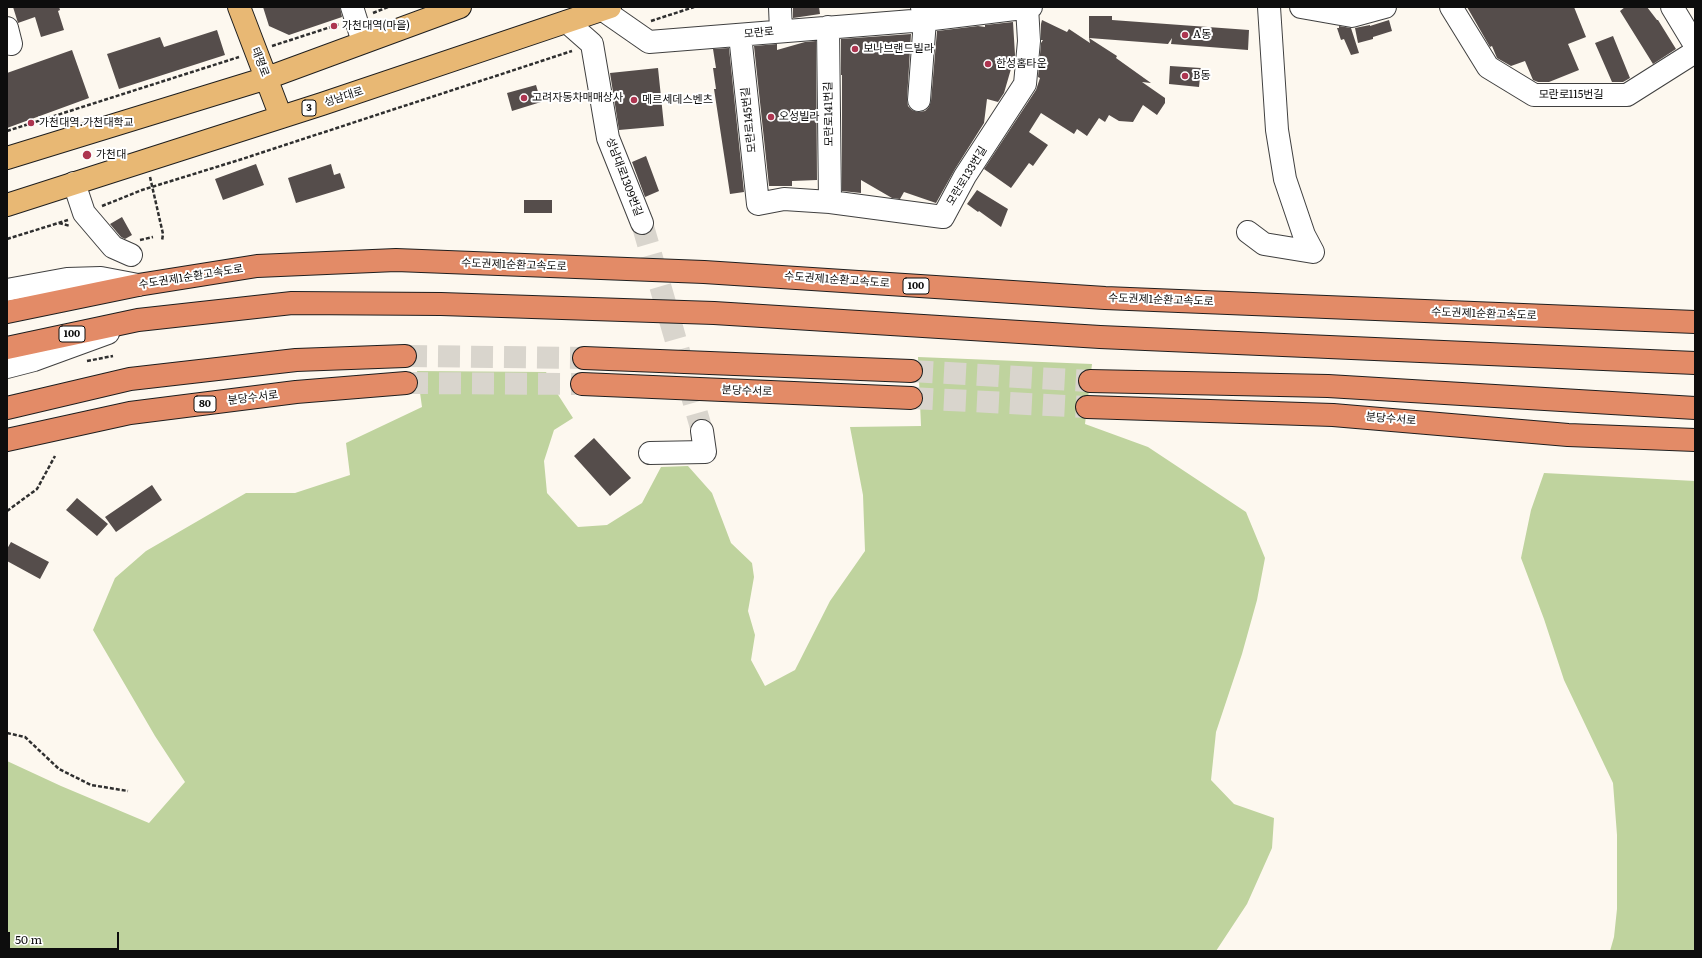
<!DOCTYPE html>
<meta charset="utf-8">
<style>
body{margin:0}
#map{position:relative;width:1702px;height:958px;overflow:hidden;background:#fdf8ef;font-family:Literata,serif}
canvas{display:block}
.frame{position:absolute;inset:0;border:8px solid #0d0d0d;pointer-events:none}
.scale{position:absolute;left:8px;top:932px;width:111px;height:18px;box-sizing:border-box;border:2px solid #0d0d0d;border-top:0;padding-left:5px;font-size:12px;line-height:14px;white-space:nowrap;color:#0d0d0d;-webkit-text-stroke:3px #fff;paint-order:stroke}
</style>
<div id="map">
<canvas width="1702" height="958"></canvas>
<div class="frame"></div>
<div class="scale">50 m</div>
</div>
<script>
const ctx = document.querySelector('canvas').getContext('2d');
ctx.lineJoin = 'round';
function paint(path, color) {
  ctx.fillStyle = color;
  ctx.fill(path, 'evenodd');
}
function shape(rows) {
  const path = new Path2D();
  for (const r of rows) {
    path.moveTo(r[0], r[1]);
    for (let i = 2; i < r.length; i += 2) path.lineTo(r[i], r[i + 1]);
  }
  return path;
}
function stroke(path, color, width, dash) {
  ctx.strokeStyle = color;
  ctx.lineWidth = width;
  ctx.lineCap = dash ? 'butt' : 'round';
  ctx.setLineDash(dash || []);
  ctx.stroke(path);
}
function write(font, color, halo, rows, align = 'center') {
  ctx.font = font + ' Literata,"Noto Sans KR",serif';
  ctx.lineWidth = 4;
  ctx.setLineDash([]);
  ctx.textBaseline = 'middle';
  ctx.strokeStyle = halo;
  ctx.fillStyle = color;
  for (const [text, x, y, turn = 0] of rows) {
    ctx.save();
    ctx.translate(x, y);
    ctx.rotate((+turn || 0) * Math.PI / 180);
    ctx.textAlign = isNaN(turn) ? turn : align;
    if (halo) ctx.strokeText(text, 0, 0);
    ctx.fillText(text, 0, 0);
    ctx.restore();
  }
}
paint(shape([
 [918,357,1092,364,1085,424,1148,447,1246,512,1265,558,1257,600,1242,654,1216,732,1211,780,1234,804,1274,818,1272,848,1247,904,1216,951,7,951,7,761,61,786,149,823,185,782,155,736,93,630,115,578,146,551,246,493,295,493,350,475,346,443,422,407,417,371,546,372,555,390,573,418,554,430,544,461,547,493,578,527,607,525,642,503,661,467,688,466,712,493,731,543,752,563,754,577,748,611,755,635,751,660,765,686,795,670,830,601,865,551,863,495,850,427,921,426],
 [1544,473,1695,481,1695,951,1610,951,1614,937,1617,909,1617,835,1613,783,1564,680,1544,619,1521,558,1531,510]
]), '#bfd39e');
paint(shape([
 [13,7,59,7,60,10,58,11,64,30,41,37,35,17,18,23],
 [263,7,340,7,342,17,289,35,269,26],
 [793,7,819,7,820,14,793,18],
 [1467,7,1574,7,1586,37,1568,44,1579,70,1549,82,1538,82,1533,80,1525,61,1511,66,1497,58,1492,46,1490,47],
 [1625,7,1647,7,1657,20,1658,20,1676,49,1653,64,1620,11],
 [1089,16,1112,16,1112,20,1249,30,1248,50,1171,44,1172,38,1168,44,1089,38],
 [1042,20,1067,32,1069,29,1090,43,1089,38,1117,56,1116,58,1151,83,1142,82,1165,98,1165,103,1157,115,1143,105,1133,122,1119,121,1109,115,1105,122,1099,118,1087,136,1077,129,1074,134,1041,113,1029,132,1048,145,1033,166,1029,163,1011,188,984,169,1036,90,1040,78,1038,77,1041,43,1043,40,1041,40,1041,24],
 [1389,20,1392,31,1373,37,1373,39,1358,43,1355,28,1370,25,1370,26],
 [1013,22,1015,55,1004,93,998,102,987,99,984,123,955,169,936,203,904,192,900,199,892,198,861,180,861,193,842,191,842,75,841,75,841,39,911,34,907,99,908,106,912,110,918,112,925,111,929,107,931,101,937,31,978,26,985,27,985,25],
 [1339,26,1351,28,1359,53,1351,55,1344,39,1341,40,1337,28,1339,28],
 [217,30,225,55,119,89,107,54,160,37,164,47],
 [1613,36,1630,78,1623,82,1612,82,1595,43],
 [816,41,817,180,792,181,792,186,769,186,754,46,777,44,777,50,805,42],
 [729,48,744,192,730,194,714,89,716,89,713,68,716,68,713,49],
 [72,50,89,98,7,128,7,73],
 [1170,66,1201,68,1199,87,1169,84],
 [658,68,664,126,619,130,610,73],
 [536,85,541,102,512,111,507,93],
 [646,156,659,191,645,197,632,162],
 [256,164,264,185,223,200,215,179],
 [331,164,334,175,340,173,345,188,296,203,288,178],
 [977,190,1008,209,1001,227,979,211,978,212,967,204],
 [524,200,552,200,552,213,524,213],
 [122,217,132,235,125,239,121,237,110,224],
 [594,438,631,478,610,496,574,456],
 [152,485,162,500,116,532,105,517],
 [77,498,108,524,97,536,66,510],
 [11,542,49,562,40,579,7,561,7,549]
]), '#554d4b');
stroke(shape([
 [642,223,702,431]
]), '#d9d5cd', 22, [22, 11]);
stroke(shape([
 [405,356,584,358],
 [911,371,1090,381],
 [406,383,582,384],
 [911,398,1087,407]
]), '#d9d5cd', 22, [22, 11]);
const minor = shape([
 [352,7,363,42],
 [780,7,781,31],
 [1301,7,1352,16,1385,7],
 [1451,7,1488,67,1534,95,1627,95,1695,52],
 [1672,7,1695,45],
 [603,10,649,42,925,20,1031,7],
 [567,22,592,44,608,138,642,223],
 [828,27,830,202],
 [7,28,11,44],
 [740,35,758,204,784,199,830,202,943,217,965,176,1025,84,1029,41,1027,7],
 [919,100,925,20,922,7],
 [74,183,84,213,113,247,131,255],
 [1248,232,1264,244,1313,252,1304,235,1285,179,1277,130,1269,7],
 [7,290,67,279,101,278,138,285],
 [7,367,34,360,108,333],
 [650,453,705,452,702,431]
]);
const major = shape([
 [239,7,281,117],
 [7,158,267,78,460,7],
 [7,205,322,104,610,7]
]);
const highway = shape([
 [7,312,138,285,257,266,396,260,704,272,1105,298,1695,322],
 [7,348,138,320,292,303,441,304,714,313,1100,337,1695,363],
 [584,358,911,371],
 [1090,381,1328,386,1695,408],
 [582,384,911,398],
 [1087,407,1333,415,1568,435,1695,440],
 [7,408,130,379,296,360,405,356],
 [7,440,130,413,296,392,406,383]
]);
stroke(minor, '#404040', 24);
stroke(major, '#1e1e1e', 24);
stroke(highway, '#1e1e1e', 24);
stroke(shape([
 [373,13,388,7],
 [651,21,694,7],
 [272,46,340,24],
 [7,131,239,57],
 [150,177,163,234,162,241],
 [102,206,142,190,239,160,572,51],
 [59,223,70,226],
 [7,239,68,220],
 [140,240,153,237],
 [87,361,113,356],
 [7,511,37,489,55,456],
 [7,733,25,737,59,769,91,785,128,791]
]), '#2f2f2f', 2.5, [4, 2]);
stroke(minor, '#fff', 22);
stroke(major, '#e8b874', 22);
stroke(highway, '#e38b67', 22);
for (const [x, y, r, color] of [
 [334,26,4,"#ad3550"],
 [1185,35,4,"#ad3550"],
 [855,49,4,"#ad3550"],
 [988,64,4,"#ad3550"],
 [1185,76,4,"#ad3550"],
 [524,98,4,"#ad3550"],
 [634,100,4,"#ad3550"],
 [771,117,4,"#ad3550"],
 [31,123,4,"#ad3550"],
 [87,155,5,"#ad3550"]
]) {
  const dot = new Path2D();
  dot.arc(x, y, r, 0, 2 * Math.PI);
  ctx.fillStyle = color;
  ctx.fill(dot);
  stroke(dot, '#fff', 1.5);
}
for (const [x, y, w] of [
 [309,108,14],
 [916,286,26],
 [72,334,26],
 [205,404,22]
]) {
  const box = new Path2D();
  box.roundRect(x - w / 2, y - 8, w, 16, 3);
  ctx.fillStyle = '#fff';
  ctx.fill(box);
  stroke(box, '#0d0d0d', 1);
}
write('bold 10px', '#0d0d0d', null, [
 ["3",309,108],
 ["100",916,286],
 ["100",72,334],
 ["80",205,404]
]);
write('11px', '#0d0d0d', '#fff', [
 ["가천대역(마을)",342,26],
 ["A동",1193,35],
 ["보나브랜드빌라",863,49],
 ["한성홈타운",996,64],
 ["B동",1193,76],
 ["고려자동차매매상사",532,98],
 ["메르세데스벤츠",642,100],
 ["오성빌라",779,117],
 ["가천대역.가천대학교",39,123],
 ["가천대",96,155]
], 'left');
write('11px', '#0d0d0d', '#fff', [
 ["모란로",759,33,-6],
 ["태평로",260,62,69],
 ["모란로115번길",1571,95],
 ["성남대로",344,97,-18],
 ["모란로141번길",829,114,-91],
 ["모란로145번길",749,120,-96],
 ["모란로133번길",967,176,-59],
 ["성남대로1309번길",624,177,69],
 ["수도권제1순환고속도로",514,265,2],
 ["수도권제1순환고속도로",191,277,-9],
 ["수도권제1순환고속도로",837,280,4],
 ["수도권제1순환고속도로",1161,300,2],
 ["수도권제1순환고속도로",1484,314,2],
 ["분당수서로",747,391,2],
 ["분당수서로",253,398,-7],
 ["분당수서로",1391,419,5]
]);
</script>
